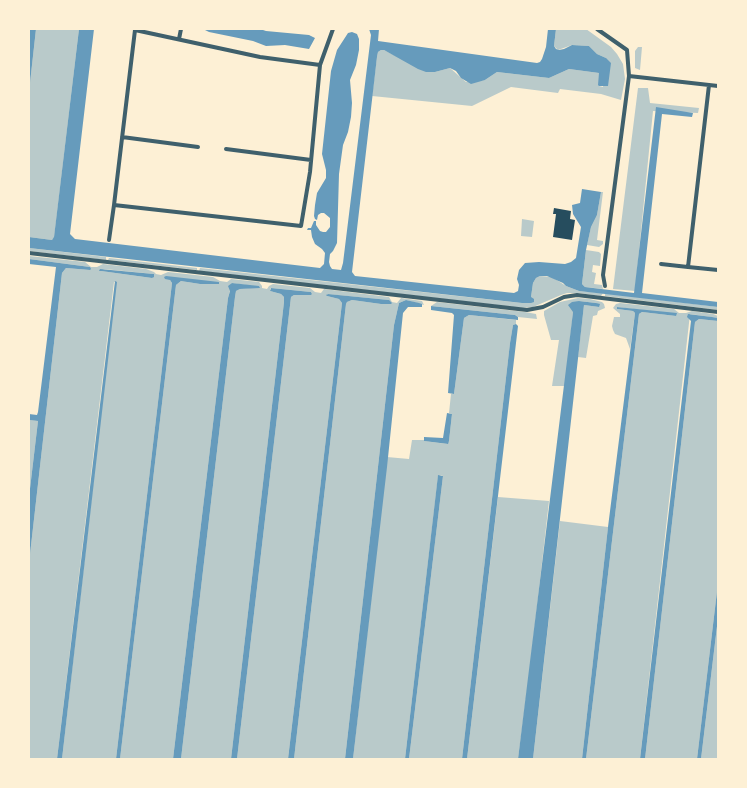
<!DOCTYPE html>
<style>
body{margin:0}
#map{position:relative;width:747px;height:788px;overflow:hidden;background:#fdf0d5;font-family:"IBM Plex Sans",sans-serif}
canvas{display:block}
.frame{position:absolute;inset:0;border:30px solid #fdf0d5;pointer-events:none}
</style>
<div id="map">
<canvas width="747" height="788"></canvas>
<div class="frame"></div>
</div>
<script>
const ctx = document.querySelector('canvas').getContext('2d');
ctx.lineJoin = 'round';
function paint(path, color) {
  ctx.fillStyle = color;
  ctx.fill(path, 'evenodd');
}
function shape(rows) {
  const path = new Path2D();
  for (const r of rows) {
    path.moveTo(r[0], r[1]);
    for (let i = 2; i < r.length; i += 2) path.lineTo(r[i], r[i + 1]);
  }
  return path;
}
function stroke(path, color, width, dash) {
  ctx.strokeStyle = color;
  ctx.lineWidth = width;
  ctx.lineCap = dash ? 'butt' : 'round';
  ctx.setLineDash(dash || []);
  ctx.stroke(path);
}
paint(shape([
 [36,29,79,29,54,238,52,240,29,237,29,92],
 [556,29,586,29,611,47,617,54,623,64,625,79,621,100,601,94,560,89,558,93,511,87,472,106,372,96,377,57,378,52,381,50,384,50,398,57,435,72,450,68,466,82,485,80,497,72,549,78,569,69,599,73,599,86,603,87,606,58,597,54,589,46,572,45,558,50,554,46],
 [638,47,642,47,640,70,635,68,635,51],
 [638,88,648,88,650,103,699,108,698,113,653,111,635,291,613,289],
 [601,192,603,192,597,240,603,241,603,244,599,247,587,245,591,227,597,215],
 [522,219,534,221,532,237,521,236],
 [29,248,106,257,106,260,29,251],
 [586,250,599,252,601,254,600,266,593,265,592,272,596,273,594,284,602,285,603,289,585,287,582,284],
 [29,256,85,262,91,267,97,267,103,264,146,269,154,272,156,274,161,275,168,272,213,277,220,281,227,282,231,279,259,282,262,286,262,288,267,289,269,286,273,284,310,288,315,292,321,293,324,289,389,297,392,302,397,303,401,298,422,301,424,305,406,300,399,303,394,325,345,759,294,759,346,304,347,302,352,300,381,304,389,300,327,294,327,296,339,299,342,303,288,759,237,759,291,297,294,295,310,295,312,294,311,292,271,288,270,289,270,291,281,294,284,297,284,302,231,759,181,759,235,297,236,291,240,289,260,287,232,283,228,298,173,759,120,759,176,285,181,281,200,284,219,284,170,280,172,283,116,759,62,759,116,282,114,282,57,759,29,759,29,563,62,273,66,268,90,270,90,267,29,259],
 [104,269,154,274,154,275,152,278,101,271],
 [109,258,197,268,197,270,108,260],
 [200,268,522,303,531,297,533,283,536,278,540,276,552,277,566,286,579,291,603,293,601,296,578,293,567,293,561,295,533,307,522,308,199,271],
 [605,293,718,307,718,310,605,296],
 [578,298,590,299,602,302,604,304,605,308,598,311,597,315,593,316,586,358,578,357,584,305,599,307,596,303,579,301,573,312,565,386,552,386,559,340,551,340,544,315,544,311,560,302],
 [437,302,525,312,536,314,537,319,518,317,515,315,431,306],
 [620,303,674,309,679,313,686,313,692,311,713,314,718,316,718,318,690,314,640,759,586,759,639,314,642,312,676,316,676,314,617,307,617,309,633,311,635,313,630,349,626,338,615,334,613,330,612,326,614,317,620,317,620,314,613,308,616,304],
 [469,315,516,320,516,324,513,325,510,343,462,759,409,759,443,476,441,475,438,476,405,759,353,759,387,457,409,459,412,440,424,440,424,441,447,444,449,441,452,414,449,413,451,394,454,394,464,318],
 [699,319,718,321,718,583,697,759,645,759,695,322],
 [29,420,38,421,29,497],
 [498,497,549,501,530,668,518,759,467,759],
 [560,521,608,527,582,759,533,759],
 [718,618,718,759,701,759]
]), '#b9caca');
paint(shape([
 [29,29,36,29,29,92],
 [79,29,94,29,70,234,75,239,320,268,324,264,325,253,322,249,315,244,312,237,311,230,307,230,308,228,311,228,314,221,316,221,316,225,320,231,323,232,326,232,330,227,330,218,324,213,321,213,318,215,317,220,315,219,314,216,315,205,317,193,326,178,326,170,322,154,331,71,337,50,348,33,352,32,357,34,359,39,359,50,356,65,350,80,352,103,351,117,348,132,343,145,339,174,337,243,333,251,330,254,329,262,330,266,332,269,341,270,343,263,371,35,369,29,379,29,378,41,537,63,540,62,542,59,546,47,548,29,556,29,554,46,556,49,559,50,564,49,572,45,589,46,597,54,606,58,611,63,608,86,599,86,598,85,599,73,569,69,549,78,497,72,485,80,471,84,461,78,456,71,450,68,435,72,426,72,418,69,384,50,381,50,378,52,377,57,352,272,355,276,514,293,518,291,519,285,517,279,519,270,525,263,539,262,565,264,571,262,576,258,581,227,573,214,572,205,580,203,582,189,601,192,597,215,591,227,586,250,582,284,585,287,634,293,656,107,693,113,692,117,662,114,642,293,718,302,718,307,579,291,566,286,563,283,547,276,540,276,536,278,533,283,531,297,534,299,534,302,531,303,522,303,29,248,29,237,52,240,54,237],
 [203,29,260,29,266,31,309,35,315,38,309,49,285,45,266,46,253,41,209,32],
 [29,259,90,267,91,269,90,270,66,268,62,273,29,563,29,497,38,421,29,420,29,414,37,415,38,412,56,267,29,264],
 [100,269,154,274,154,277,152,278,101,271,99,271],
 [166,276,219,282,219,284,200,284,181,281,176,285,120,759,116,759,172,283,170,280,165,279,164,277],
 [115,281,117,282,62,759,57,759],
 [232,283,259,286,260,288,240,289,236,291,235,297,181,759,173,759,228,298,230,291,228,286],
 [271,288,311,292,312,294,311,295,294,295,291,297,237,759,231,759,284,302,284,297,281,294,270,291],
 [328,294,389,300,392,303,391,304,381,304,352,300,347,302,346,304,294,759,288,759,342,303,339,299,327,296,326,295],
 [406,300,419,303,422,304,422,307,408,307,403,313,387,467,353,759,345,759,394,325,399,303],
 [579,301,596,303,600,304,599,307,584,305,533,759,518,759,573,312,568,305,572,302],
 [431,306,515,315,518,317,518,320,469,315,464,318,454,394,448,393,454,315,452,313,431,310],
 [617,307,677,313,676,316,642,312,639,314,586,759,582,759,608,527,635,313,633,311,617,309],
 [688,314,712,317,718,318,718,321,699,319,695,322,645,759,640,759,691,321,687,317],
 [516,324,518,326,467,759,462,759,510,343,513,325],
 [447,413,452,414,449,441,448,444,424,441,424,437,443,438],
 [438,475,443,476,409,759,405,759],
 [718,583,718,618,701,759,697,759]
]), '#669bbc');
paint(shape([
 [554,208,571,211,570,219,575,220,572,240,553,237,556,214,553,214]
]), '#264d5e');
stroke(shape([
 [597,29,627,50,629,76,718,86],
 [179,39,181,29],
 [320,65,260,57,135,30,114,205,301,226,310,172,320,65,333,29],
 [709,85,688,267,718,270],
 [122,137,198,147],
 [226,149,311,160],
 [109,240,114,205],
 [29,253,527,310,543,307,564,297,577,295,718,312],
 [661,264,688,267],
 [605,286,603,275,629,76]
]), '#3f606c', 4);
</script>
